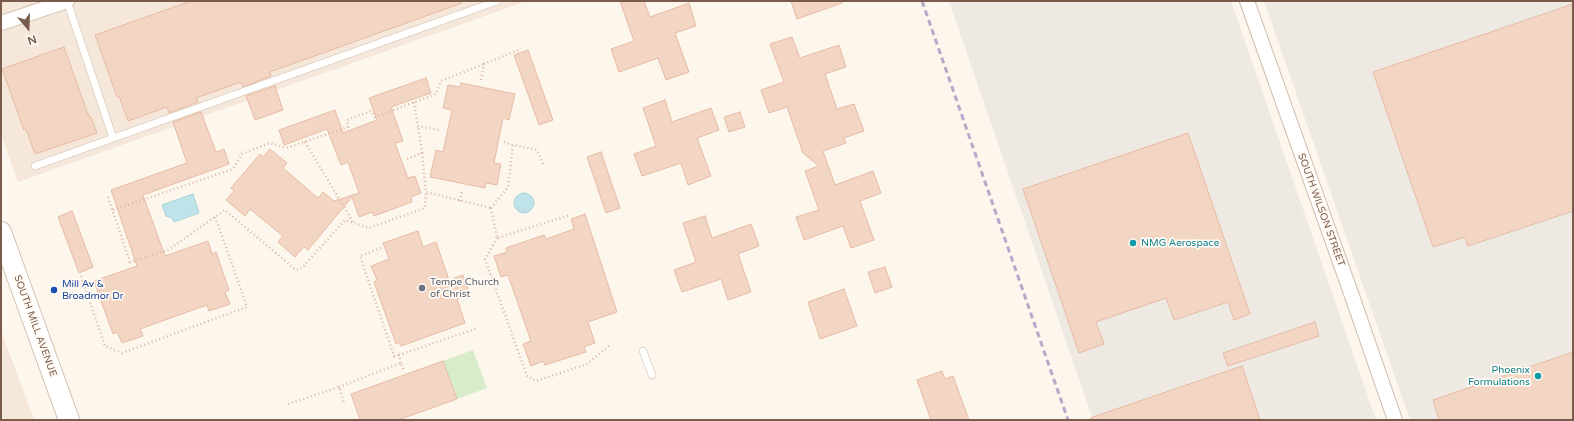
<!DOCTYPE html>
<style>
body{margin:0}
#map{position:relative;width:1574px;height:421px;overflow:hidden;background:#fdf6ec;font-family:"Varela Round",sans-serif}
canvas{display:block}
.frame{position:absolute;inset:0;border:2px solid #7a5c4d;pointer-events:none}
.north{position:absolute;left:8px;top:8px;width:40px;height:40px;-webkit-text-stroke:3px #fffaf3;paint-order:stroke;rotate:161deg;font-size:11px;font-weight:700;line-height:16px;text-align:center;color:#7a5c4d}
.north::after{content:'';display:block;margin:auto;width:14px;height:18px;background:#7a5c4d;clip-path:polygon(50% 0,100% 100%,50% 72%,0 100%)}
</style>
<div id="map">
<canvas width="1574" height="421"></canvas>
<div class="frame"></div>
<div class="north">N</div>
</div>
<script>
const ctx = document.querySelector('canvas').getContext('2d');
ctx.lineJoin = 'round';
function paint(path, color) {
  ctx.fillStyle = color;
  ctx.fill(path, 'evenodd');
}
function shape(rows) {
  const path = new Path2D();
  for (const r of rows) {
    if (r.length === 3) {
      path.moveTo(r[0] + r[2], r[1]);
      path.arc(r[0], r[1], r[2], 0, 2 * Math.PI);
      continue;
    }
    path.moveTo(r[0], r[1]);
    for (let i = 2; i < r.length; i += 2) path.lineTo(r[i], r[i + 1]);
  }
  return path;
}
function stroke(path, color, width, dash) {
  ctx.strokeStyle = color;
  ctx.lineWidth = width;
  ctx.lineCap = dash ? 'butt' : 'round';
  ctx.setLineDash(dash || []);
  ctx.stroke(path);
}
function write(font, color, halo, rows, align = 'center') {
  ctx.font = font + ' "Varela Round",sans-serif';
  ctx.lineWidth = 3.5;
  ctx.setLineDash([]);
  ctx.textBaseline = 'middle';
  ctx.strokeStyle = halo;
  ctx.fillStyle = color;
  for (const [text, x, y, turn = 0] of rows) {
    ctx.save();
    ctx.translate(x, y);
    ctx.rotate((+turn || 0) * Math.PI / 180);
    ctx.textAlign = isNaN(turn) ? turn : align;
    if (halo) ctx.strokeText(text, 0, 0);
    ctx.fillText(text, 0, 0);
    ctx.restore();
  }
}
paint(shape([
 [1,1,527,1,18,182,1,135],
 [1,330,34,420,1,420]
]), '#f5e8da');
paint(shape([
 [949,1,1231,1,1376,420,1093,420],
 [1264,1,1573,1,1573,420,1410,420]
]), '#efe9e4');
paint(shape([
 [473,350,487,388,457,399,443,361]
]), '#d8ecc9');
const water = shape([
 [524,203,10],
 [193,194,199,213,174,222,172,218,166,216,162,205,193,194]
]);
paint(water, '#bfe3e8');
stroke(water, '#a5d3da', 1);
const building = shape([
 [191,1,461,1,462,3,270,72,271,76,243,87,241,82,196,98,198,102,169,113,167,107,128,121,119,96,117,97,95,35,191,1],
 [620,1,644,1,650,17,689,3,696,26,675,33,689,72,666,80,658,58,619,72,611,49,634,41,620,1],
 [791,1,842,1,842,3,797,19,791,1],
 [1573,4,1573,211,1468,246,1465,237,1433,247,1373,72,1573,4],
 [792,37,800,58,839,45,846,67,825,74,837,109,854,104,864,131,844,138,846,143,823,151,835,185,873,171,881,193,860,201,874,240,851,248,843,226,804,240,796,217,819,210,805,171,819,166,803,153,787,107,769,113,761,90,784,82,770,44,792,37],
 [64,47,89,117,91,117,97,133,35,154,26,129,24,130,2,69,64,47],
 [528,50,553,120,539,125,514,55,528,50],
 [426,78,431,93,391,107,403,141,395,143,408,178,415,176,421,193,411,197,412,202,374,216,372,212,359,217,352,197,308,250,304,247,295,257,278,242,283,236,250,209,245,216,226,200,234,191,231,188,260,154,263,157,270,149,287,163,283,168,318,198,323,192,334,201,359,193,348,162,341,165,327,129,284,145,279,130,335,110,343,133,377,120,369,98,426,78],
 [461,83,515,94,509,120,503,118,494,163,501,164,497,185,486,183,485,188,430,177,436,150,443,152,452,110,443,108,448,85,460,87,461,83],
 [275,86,283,110,255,120,246,96,275,86],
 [665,100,672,122,711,108,719,130,697,138,711,176,688,185,681,163,642,176,634,154,656,146,643,108,665,100],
 [201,112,216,152,224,149,229,164,143,195,165,256,208,241,212,254,216,252,229,290,225,292,230,304,209,311,207,305,140,329,143,336,122,343,117,332,113,334,94,281,137,266,111,190,187,163,173,122,201,112],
 [740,112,745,127,729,132,724,117,740,112],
 [1188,133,1250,314,1234,320,1228,302,1174,320,1166,298,1096,322,1104,344,1079,353,1023,189,1188,133],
 [601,152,620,208,606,213,587,157,601,152],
 [72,211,93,267,79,273,58,217,72,211],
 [585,214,617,312,588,322,595,343,584,347,586,352,545,365,543,361,531,366,523,344,531,341,508,275,501,277,494,256,507,252,506,248,544,235,546,239,574,229,571,219,585,214],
 [705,216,712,238,751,224,759,246,738,254,751,292,728,300,721,279,682,292,674,270,696,262,683,223,705,216],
 [418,231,423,247,436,242,449,280,463,275,470,294,457,299,465,323,401,346,399,342,396,344,374,282,377,280,371,266,389,259,383,243,418,231],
 [885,267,892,287,875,293,868,272,885,267],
 [844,289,857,326,820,339,808,302,844,289],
 [1315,322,1319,336,1228,366,1223,353,1315,322],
 [1573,352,1573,420,1439,420,1433,400,1573,352],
 [443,361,457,399,398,420,360,420,351,394,443,361],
 [1242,366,1260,420,1091,420,1090,418,1242,366],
 [942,371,945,379,953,376,969,420,931,420,917,380,942,371]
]);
paint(building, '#f3d5c3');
stroke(building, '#e6bba3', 1);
const service = shape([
 [67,1,113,138],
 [35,166,497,1],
 [643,351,652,375]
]);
const minor = shape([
 [1247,1,1352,296,1395,420],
 [1,23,67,1]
]);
const secondary = shape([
 [1,232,69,420]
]);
stroke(service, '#d1beb0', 8);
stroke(minor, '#d1beb0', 16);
stroke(secondary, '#d6c0b0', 22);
stroke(shape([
 [481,80,484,64,521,49],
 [414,102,418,126,439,130],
 [305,142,353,222],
 [504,142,513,145],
 [422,153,426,192,491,208],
 [407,159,422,153,418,126],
 [108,197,130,262,168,250,225,210,296,270,302,268,345,220,369,228,425,208,426,192],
 [460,201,462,191],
 [491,208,508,187,513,145,537,150,544,166],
 [491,208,497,238,570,215],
 [113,210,233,169,242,154,270,143,286,148,348,127,347,120,371,111,375,117,436,94,441,81,484,64],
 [497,238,485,259,527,376,536,381,587,364,610,345],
 [381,248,360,256,394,356,399,355],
 [81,276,105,346,122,353,247,307,215,216],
 [401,363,399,355,478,328],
 [339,387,401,363,404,371],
 [288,404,339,387,344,403]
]), '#d9b8a5', 2.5, [1, 3]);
stroke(service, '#fff', 7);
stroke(minor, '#fff', 14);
stroke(secondary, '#fff', 20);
stroke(shape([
 [922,1,1068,420]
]), '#b9a8c9', 3, [6, 4]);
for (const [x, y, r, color] of [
 [1133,243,4,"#0f9aa8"],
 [422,288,4,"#6b7280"],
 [54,290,4,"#1a4fb4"],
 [1538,376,4,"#0f9aa8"]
]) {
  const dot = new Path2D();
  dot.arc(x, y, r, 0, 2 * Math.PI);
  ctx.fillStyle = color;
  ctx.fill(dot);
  stroke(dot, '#fffaf3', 1.5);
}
write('10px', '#7a5c4d', '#fffaf3', [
 ["SOUTH WILSON STREET",1321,210,70],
 ["SOUTH MILL AVENUE",35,326,70]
]);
write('10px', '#0d838f', '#fffaf3', [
 ["NMG Aerospace",1141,243],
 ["Phoenix",1530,370,"right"],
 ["Formulations",1530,382,"right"]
], 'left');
write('10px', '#5b616d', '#fffaf3', [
 ["Tempe Church",430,282],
 ["of Christ",430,294]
], 'left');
write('10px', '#164399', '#fffaf3', [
 ["Mill Av &",62,284],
 ["Broadmor Dr",62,296]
], 'left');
</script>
